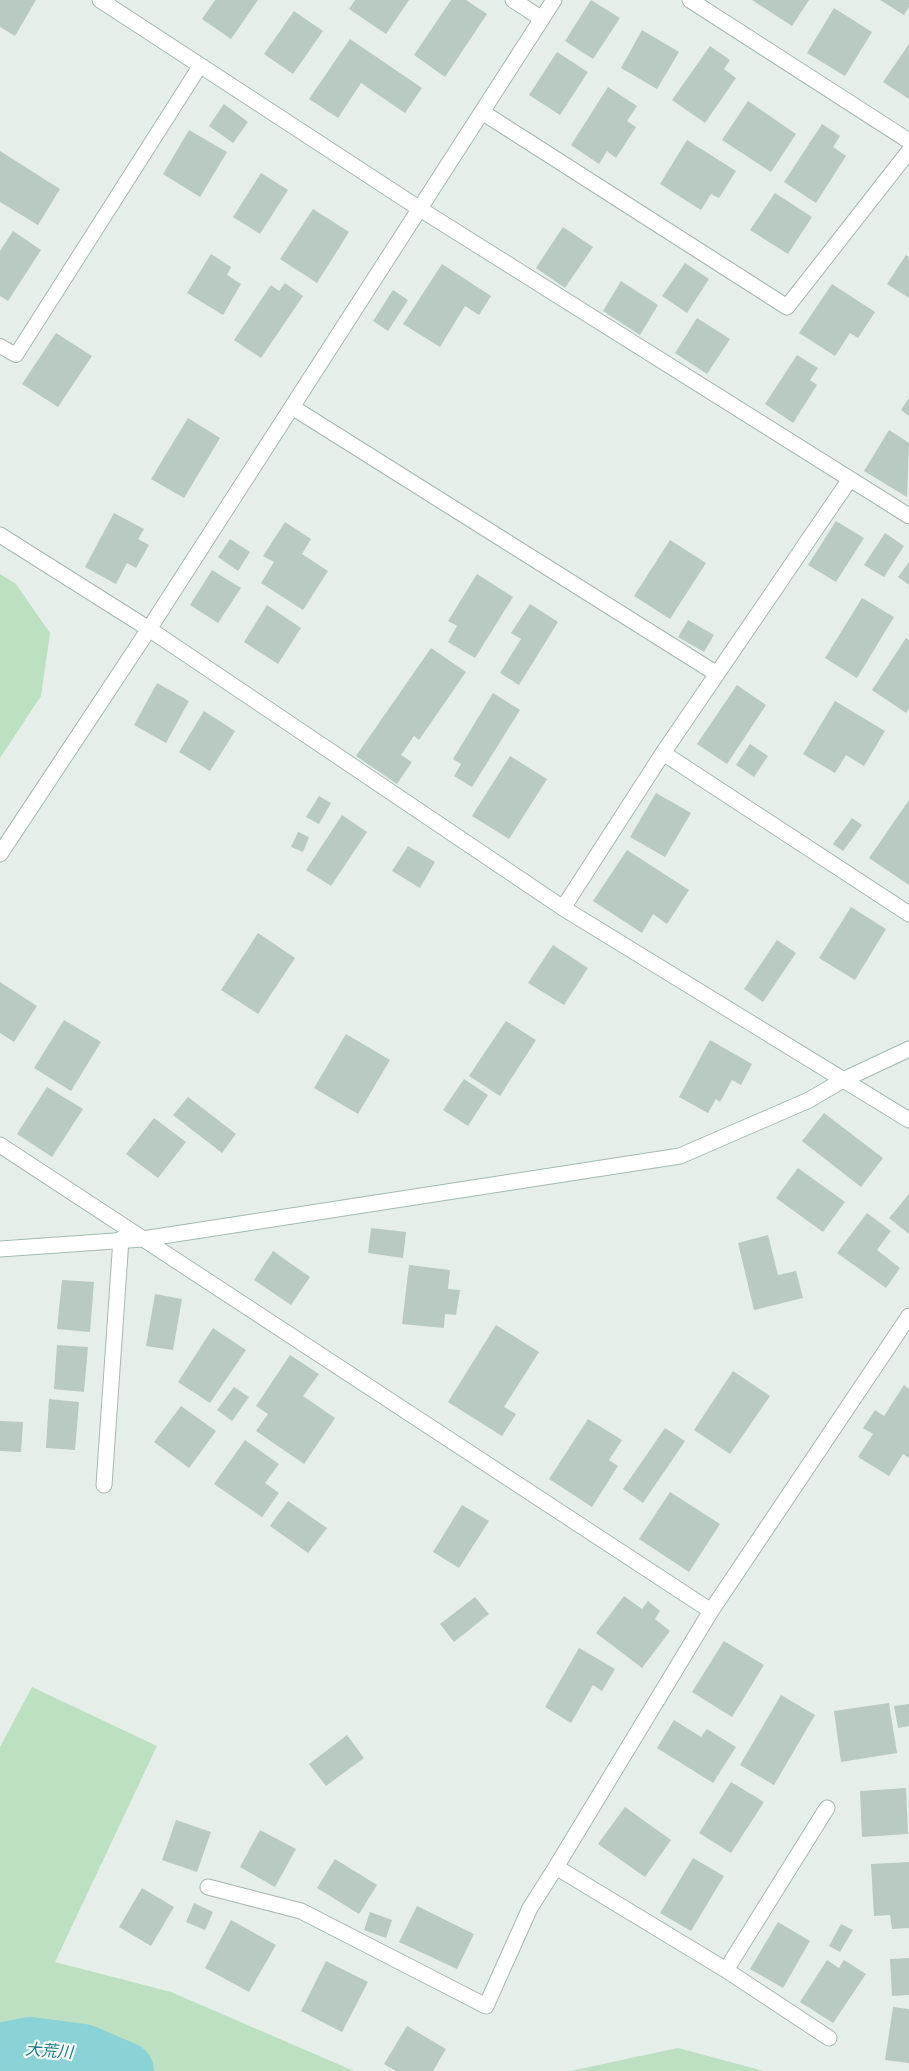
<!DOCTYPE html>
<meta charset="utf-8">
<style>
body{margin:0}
canvas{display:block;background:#e5eee9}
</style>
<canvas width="909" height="2071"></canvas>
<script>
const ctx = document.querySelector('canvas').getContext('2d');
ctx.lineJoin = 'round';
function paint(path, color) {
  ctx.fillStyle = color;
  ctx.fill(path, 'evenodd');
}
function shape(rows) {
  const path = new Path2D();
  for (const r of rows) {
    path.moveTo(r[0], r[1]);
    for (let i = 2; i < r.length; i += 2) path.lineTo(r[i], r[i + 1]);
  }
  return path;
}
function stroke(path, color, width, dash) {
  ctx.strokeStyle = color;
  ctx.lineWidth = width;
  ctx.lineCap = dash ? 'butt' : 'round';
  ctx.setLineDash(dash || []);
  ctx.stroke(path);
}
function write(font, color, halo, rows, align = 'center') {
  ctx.font = font + ' Ubuntu,"Noto Sans JP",sans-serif';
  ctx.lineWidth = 4.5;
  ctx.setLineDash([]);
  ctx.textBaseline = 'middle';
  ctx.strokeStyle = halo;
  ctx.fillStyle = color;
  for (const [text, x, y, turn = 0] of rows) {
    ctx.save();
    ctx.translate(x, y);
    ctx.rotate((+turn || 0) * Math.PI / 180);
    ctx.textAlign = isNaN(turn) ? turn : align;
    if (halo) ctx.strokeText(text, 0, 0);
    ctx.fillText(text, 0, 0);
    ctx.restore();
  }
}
paint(shape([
 [0,574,16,584,50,633,41,696,0,758],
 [32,1687,157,1746,55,1962,171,1992,354,2071,0,2071,0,1747],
 [678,2048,764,2071,570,2071]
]), '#bde0c3');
stroke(shape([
 [0,2052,30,2046,83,2053,125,2071]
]), '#8ad2d6', 58);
paint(shape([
 [0,0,36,0,15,36,0,27],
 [215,0,258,0,231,39,202,19],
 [355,0,409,0,386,34,349,9],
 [451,0,466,0,487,14,445,77,414,55],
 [591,0,620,18,593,59,565,41],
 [752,0,809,0,792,26],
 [880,0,909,0,909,7,904,15],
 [834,8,872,32,845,76,807,53],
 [294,11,323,31,293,74,264,54],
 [642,30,679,52,657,89,621,68],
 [350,39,422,88,405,113,361,83,338,118,309,99],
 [909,44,909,99,883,82],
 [710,46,730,60,724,69,736,78,705,123,672,100],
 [557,52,588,72,560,115,529,95],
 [608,87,637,106,627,121,636,127,616,158,607,151,599,164,571,145],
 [748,101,796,134,771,172,722,140],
 [224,104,248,122,233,143,209,126],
 [822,124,840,136,833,147,846,156,816,203,784,182],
 [189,130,227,152,200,197,163,174],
 [687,140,736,171,719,198,711,194,701,210,660,184],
 [0,151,60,189,38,225,0,202],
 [261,173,288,190,260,234,233,217],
 [775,193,812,217,788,254,750,230],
 [313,209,349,232,317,283,280,259],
 [563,227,593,247,565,288,536,268],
 [13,231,41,250,8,301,0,296,0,251],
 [211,254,231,267,227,275,241,284,223,315,187,293],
 [906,255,909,257,909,298,887,284],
 [685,263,709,279,687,313,662,296],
 [442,264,491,296,479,315,465,306,440,347,403,324],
 [621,281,658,305,640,335,603,311],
 [285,283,303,296,261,358,234,340,271,285,279,291],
 [832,284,875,312,858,338,850,333,835,356,799,333],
 [393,290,408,300,388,331,373,321],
 [697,318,730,339,707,374,675,353],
 [56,333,92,356,58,407,22,384],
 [797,355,818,368,810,380,817,385,793,423,765,404],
 [909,398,909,416,901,410],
 [188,418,220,438,184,498,151,479],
 [889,430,909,443,907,497,864,471],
 [114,513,144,529,138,539,149,545,136,568,127,563,116,584,85,567],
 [836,521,864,538,836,582,808,565],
 [285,522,311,539,302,554,328,571,303,610,261,583,274,562,263,556],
 [885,533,904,546,884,577,864,565],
 [230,539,250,552,238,571,218,557],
 [670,540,706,563,670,619,634,596],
 [909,562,909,585,898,577],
 [212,570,241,588,218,623,190,605],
 [477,574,513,597,475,658,448,642,457,626,448,621],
 [862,598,894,617,857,678,825,658],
 [530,604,558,622,519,685,500,673,521,639,511,633],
 [267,605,301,628,278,664,244,642],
 [688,620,714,635,704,652,678,637],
 [906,638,909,640,909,709,906,713,872,690],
 [431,648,466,672,419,740,414,736,401,755,412,762,397,784,356,756],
 [157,683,189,701,166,743,134,725],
 [737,685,766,705,727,764,697,744],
 [493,693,520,710,472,787,454,776,461,764,453,759],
 [835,701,885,731,864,766,846,755,835,773,803,754],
 [204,711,235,731,210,771,179,752],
 [750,744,768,756,754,777,736,765],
 [510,756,547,779,509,839,472,816],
 [656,793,691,813,665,857,630,837],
 [319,796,331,803,319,824,306,817],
 [909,800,909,885,869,858],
 [342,815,367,832,331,886,306,870],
 [852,818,862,825,843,851,833,844],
 [298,832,309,837,303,852,291,847],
 [408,846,435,862,420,888,392,871],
 [627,850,689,890,667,924,653,914,642,933,593,901],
 [851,907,886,929,855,980,819,958],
 [258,933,295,958,258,1014,221,990],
 [777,940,796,953,763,1002,744,989],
 [553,945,588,968,564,1005,528,983],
 [0,982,37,1006,14,1042,0,1033],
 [64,1020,101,1042,71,1091,34,1068],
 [506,1021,536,1040,500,1096,469,1076],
 [346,1034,390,1060,358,1114,314,1088],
 [710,1040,752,1064,741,1085,732,1080,720,1102,716,1099,708,1113,679,1097],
 [464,1079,488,1095,468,1126,443,1110],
 [47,1087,83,1109,52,1157,17,1134],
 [188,1097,236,1134,222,1153,173,1115],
 [824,1113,883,1158,861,1187,802,1141],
 [154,1118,186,1142,158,1178,126,1154],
 [798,1168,845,1202,823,1232,776,1198],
 [909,1194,909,1234,889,1218],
 [867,1213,891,1231,877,1250,900,1268,886,1288,837,1253],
 [371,1228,406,1232,403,1258,368,1253],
 [768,1235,778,1275,796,1271,803,1298,754,1310,738,1243],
 [273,1251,310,1277,291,1305,254,1280],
 [409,1265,450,1270,448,1289,460,1290,456,1315,445,1314,444,1328,402,1324],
 [62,1280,94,1282,90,1332,57,1329],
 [155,1294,182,1299,173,1350,146,1346],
 [496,1325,539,1352,504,1407,516,1414,502,1436,448,1402],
 [213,1328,246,1350,210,1403,178,1382],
 [57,1345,88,1347,84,1392,54,1389],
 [290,1355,319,1374,303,1396,335,1418,304,1464,256,1431,268,1414,256,1406],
 [733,1371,770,1396,730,1454,694,1430],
 [904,1385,909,1389,909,1458,903,1454,889,1476,858,1457,873,1434,863,1428,875,1410,884,1416],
 [234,1387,249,1397,232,1421,217,1410],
 [49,1399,79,1402,75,1450,46,1448],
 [181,1406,216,1431,189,1468,154,1442],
 [588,1419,622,1440,609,1460,618,1466,592,1507,549,1479],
 [0,1421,23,1422,21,1452,0,1451],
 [665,1428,685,1441,643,1503,623,1489],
 [245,1440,279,1464,265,1483,279,1493,262,1517,214,1484],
 [670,1492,720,1524,689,1572,639,1539],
 [288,1501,327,1528,308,1553,270,1526],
 [462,1505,489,1521,459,1568,433,1552],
 [624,1596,642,1609,648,1601,660,1611,655,1619,670,1631,642,1668,596,1633],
 [475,1597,489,1614,454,1642,440,1624],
 [724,1641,764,1665,732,1717,692,1692],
 [579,1648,615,1669,602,1691,593,1685,571,1723,545,1707],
 [781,1695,815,1715,774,1785,740,1765],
 [889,1703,897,1753,841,1762,834,1711],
 [909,1704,909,1726,898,1728,894,1706],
 [674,1720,701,1737,707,1729,736,1747,713,1783,657,1748],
 [347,1735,364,1758,326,1786,309,1764],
 [731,1782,764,1802,731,1853,699,1833],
 [906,1788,908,1834,862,1837,860,1791],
 [625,1807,671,1840,645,1877,598,1844],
 [176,1820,211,1832,197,1872,162,1860],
 [260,1830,296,1849,275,1887,240,1867],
 [693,1858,724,1876,691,1931,660,1913],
 [335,1859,377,1885,359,1914,317,1888],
 [909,1862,909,1928,892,1929,890,1915,874,1916,871,1864],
 [142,1888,174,1907,151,1946,119,1927],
 [194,1903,213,1912,205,1930,186,1922],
 [417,1906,474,1934,457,1969,399,1942],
 [370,1912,392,1920,386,1938,364,1930],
 [231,1920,276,1945,249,1992,205,1968],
 [778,1922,810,1941,783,1988,750,1969],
 [841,1924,853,1930,840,1952,829,1946],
 [909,1958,909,1995,892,1996,890,1959],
 [827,1960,839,1968,844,1960,866,1974,833,2023,800,2002],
 [326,1961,368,1982,342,2032,301,2011],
 [893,2007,909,2009,909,2063,885,2060],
 [407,2026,446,2049,433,2071,396,2071,384,2064]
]), '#b9cac2');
const lane = shape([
 [0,346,16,355,200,66]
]);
const street = shape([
 [100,0,420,209,909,516],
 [513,0,542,19],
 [690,0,909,141],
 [482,112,787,307,909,151],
 [292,407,717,674],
 [0,535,149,629,563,908,909,1120],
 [663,753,909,914],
 [0,854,149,629,554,0],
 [563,908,663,753,850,479],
 [0,1145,711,1611],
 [104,1485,121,1239],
 [208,1887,301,1911,486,2006,530,1908,556,1867],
 [726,1970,827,1808],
 [829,2038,726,1970,556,1867,711,1611,909,1316]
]);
const secondary = shape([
 [0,1249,143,1239,680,1156,809,1100,843,1080,909,1049]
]);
stroke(lane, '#a7b7b0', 16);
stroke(street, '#a7b7b0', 17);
stroke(secondary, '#a2bbb0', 17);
stroke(lane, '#fff', 14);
stroke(street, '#fff', 15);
stroke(secondary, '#fff', 15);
write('italic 16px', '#197b81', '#f6faf7', [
 ["大荒川",49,2051,4]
]);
</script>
